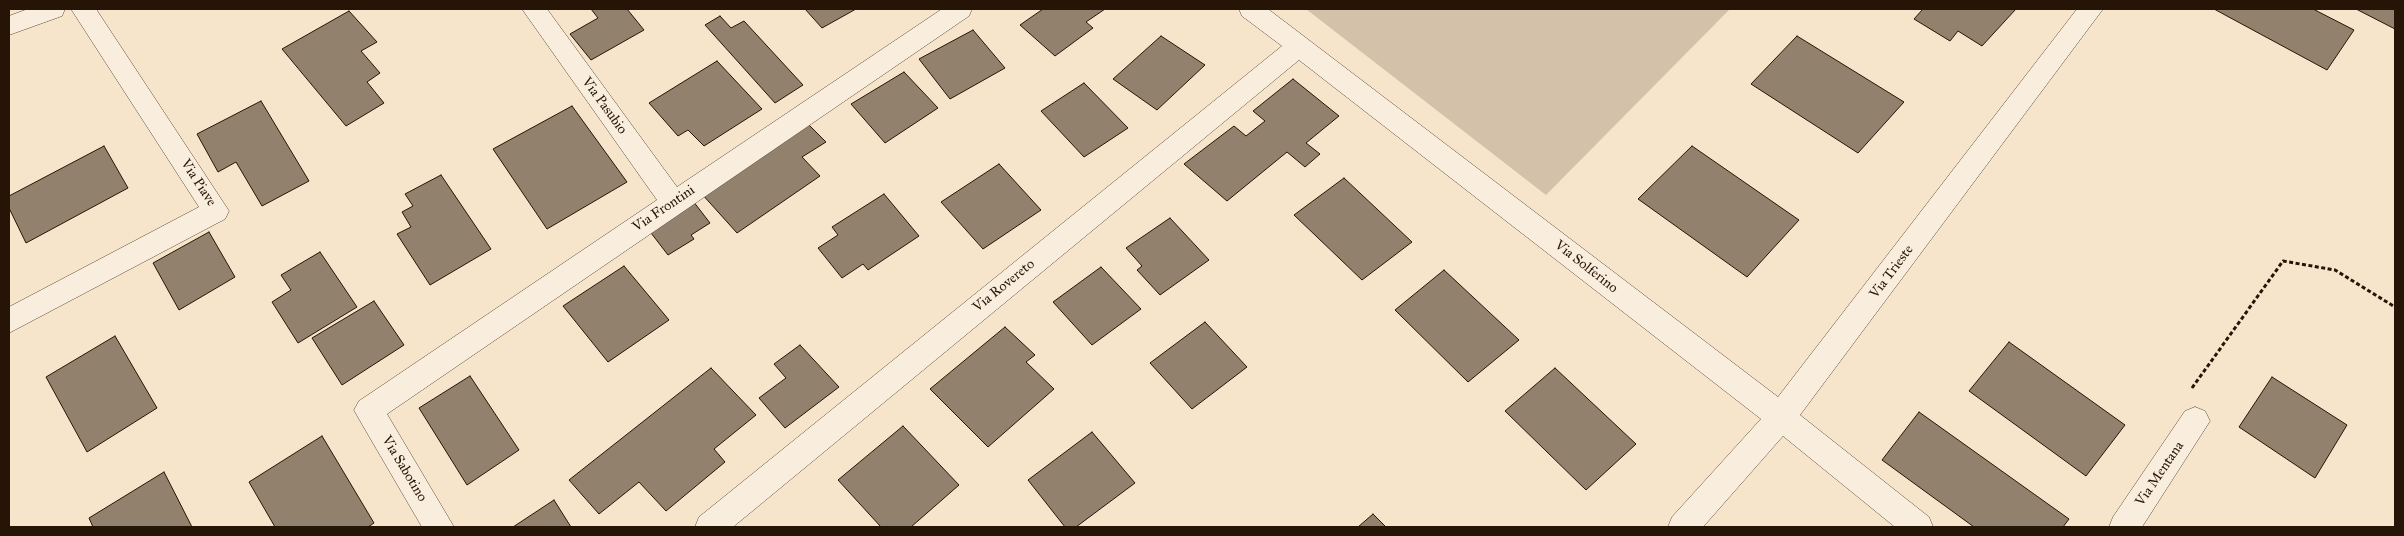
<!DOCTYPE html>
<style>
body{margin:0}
#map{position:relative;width:2404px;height:536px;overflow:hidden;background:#f6e4cb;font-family:"IM FELL Great Primer",serif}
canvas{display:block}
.frame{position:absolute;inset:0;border:10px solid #261506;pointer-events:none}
</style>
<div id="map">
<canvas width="2404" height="536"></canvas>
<div class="frame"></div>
</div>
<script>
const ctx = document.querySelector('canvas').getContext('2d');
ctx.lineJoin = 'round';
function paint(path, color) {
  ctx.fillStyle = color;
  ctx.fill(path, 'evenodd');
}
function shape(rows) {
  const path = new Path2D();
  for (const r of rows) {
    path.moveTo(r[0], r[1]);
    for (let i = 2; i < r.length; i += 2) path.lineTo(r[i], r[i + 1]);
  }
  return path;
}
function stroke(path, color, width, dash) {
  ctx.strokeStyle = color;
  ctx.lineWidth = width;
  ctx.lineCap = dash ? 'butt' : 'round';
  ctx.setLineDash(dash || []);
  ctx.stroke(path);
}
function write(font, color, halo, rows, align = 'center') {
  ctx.font = font + ' "IM FELL Great Primer",serif';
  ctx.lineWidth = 4.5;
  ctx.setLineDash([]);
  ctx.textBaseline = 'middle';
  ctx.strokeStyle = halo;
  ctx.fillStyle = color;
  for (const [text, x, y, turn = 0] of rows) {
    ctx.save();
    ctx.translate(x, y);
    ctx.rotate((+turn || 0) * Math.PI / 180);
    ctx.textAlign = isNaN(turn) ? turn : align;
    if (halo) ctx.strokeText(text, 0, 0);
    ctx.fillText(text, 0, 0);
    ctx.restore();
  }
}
paint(shape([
 [1306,9,1730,9,1546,195]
]), '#d3c1aa');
const building = shape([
 [591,9,627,9,644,30,591,60,570,34,598,18,591,9],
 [805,9,856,9,822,28,805,9],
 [1043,9,1105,9,1086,22,1093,28,1055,56,1020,25,1043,9],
 [1923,9,2016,9,1982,46,1958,31,1950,41,1914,19,1923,9],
 [2214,9,2313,9,2354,30,2327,70,2214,9],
 [2356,9,2395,9,2395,29,2356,9],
 [349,11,377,42,361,51,380,73,367,82,384,103,346,126,282,49,349,11],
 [720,16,731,28,744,21,803,85,775,103,705,25,720,16],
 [973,30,1005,68,950,99,919,59,973,30],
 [1161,36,1205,65,1157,110,1113,79,1161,36],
 [1797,36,1904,102,1858,153,1751,84,1797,36],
 [717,61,762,109,704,146,688,130,678,136,649,103,717,61],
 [904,72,938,108,885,143,851,104,904,72],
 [1293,79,1339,116,1306,143,1320,154,1305,167,1287,152,1227,201,1184,164,1234,126,1246,136,1265,121,1253,111,1293,79],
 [1084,83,1128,128,1084,157,1041,111,1084,83],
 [261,101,309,181,262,206,236,162,218,172,197,134,261,101],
 [572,106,627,182,547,229,493,149,572,106],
 [807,123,826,142,802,157,820,176,737,233,701,193,807,123],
 [104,146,128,188,26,243,9,208,9,196,104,146],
 [1692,146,1799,220,1747,277,1638,199,1692,146],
 [999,164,1041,210,983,249,941,202,999,164],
 [441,175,491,249,430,285,397,234,411,227,402,212,413,206,405,194,441,175],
 [1344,178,1412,242,1362,280,1294,215,1344,178],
 [884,194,919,236,868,270,863,264,842,278,818,248,838,235,832,227,884,194],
 [693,201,710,223,691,235,694,239,668,255,648,229,693,201],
 [1170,218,1209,260,1160,295,1137,270,1142,266,1126,248,1170,218],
 [209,232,235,277,179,310,153,263,209,232],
 [320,252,357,307,298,343,272,302,291,290,281,275,320,252],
 [624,266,669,320,608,362,563,306,624,266],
 [1101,267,1141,309,1092,345,1053,302,1101,267],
 [1444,270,1519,340,1468,382,1395,310,1444,270],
 [374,301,404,345,342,385,312,338,374,301],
 [1205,322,1247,367,1192,409,1150,363,1205,322],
 [1005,327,1035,355,1026,362,1054,389,988,447,930,389,1005,327],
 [115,336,157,408,87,452,46,377,115,336],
 [2009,342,2125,425,2086,476,1969,391,2009,342],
 [800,345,839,387,785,428,759,398,786,378,774,364,800,345],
 [711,368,756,415,714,449,725,462,666,511,639,482,599,514,569,480,711,368],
 [1555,368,1636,444,1586,490,1505,411,1555,368],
 [470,376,519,450,467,485,419,408,470,376],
 [2272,377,2347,425,2315,478,2239,427,2272,377],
 [1919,412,2069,519,2063,527,1974,527,1882,460,1919,412],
 [903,426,959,485,911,527,881,527,838,480,903,426],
 [1092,432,1135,483,1076,527,1065,527,1028,480,1092,432],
 [322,436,374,523,368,527,275,527,249,482,322,436],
 [164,472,192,527,93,527,89,518,164,472],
 [554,500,571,527,513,527,554,500],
 [1373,514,1386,527,1358,527,1373,514]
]);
paint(building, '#92816c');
stroke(building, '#261506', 1);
const street = shape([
 [28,9,65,9,62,16,9,35,9,16,28,9],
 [71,9,96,9,229,211,225,219,9,333,9,307,199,207,71,9],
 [522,9,547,9,677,187,942,9,972,9,969,16,387,414,454,527,422,527,359,419,354,410,359,401,657,200,522,9],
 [1239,9,1268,9,1778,397,2077,9,2103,9,1800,415,1929,517,1933,527,1895,527,1783,436,1703,527,1668,527,1672,517,1761,419,1299,60,733,527,695,527,699,517,1282,46,1242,16,1239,9],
 [2195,407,2205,411,2210,421,2142,527,2109,527,2113,517,2185,411,2195,407]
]);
stroke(street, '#5a4937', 1);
stroke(shape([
 [2192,388,2283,261,2335,270,2395,307]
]), '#261506', 3, [4, 2.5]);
paint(street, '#f9eddd');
write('14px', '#261506', '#f9eddd', [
 ["Via Pasubio",604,106,54],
 ["Via Piave",198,183,57],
 ["Via Frontini",664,209,-34],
 ["Via Solferino",1586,267,38],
 ["Via Trieste",1892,272,-53],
 ["Via Rovereto",1004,286,-39],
 ["Via Sabotino",404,469,59],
 ["Via Mentana",2160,474,-56]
]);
</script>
